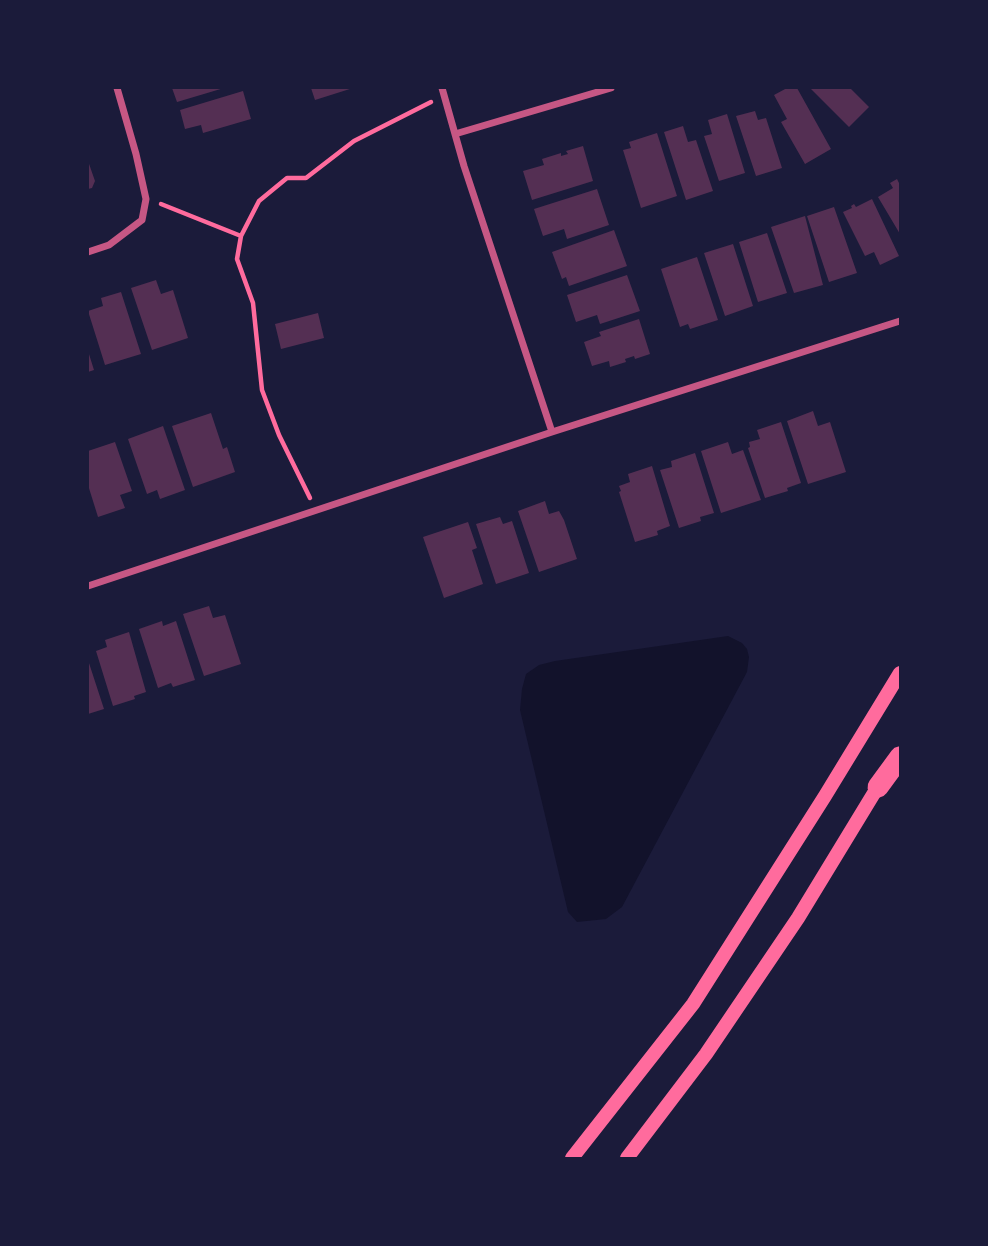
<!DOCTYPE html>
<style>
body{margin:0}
#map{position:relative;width:988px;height:1246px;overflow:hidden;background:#1b1b3a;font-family:Karla,sans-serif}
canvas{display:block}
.frame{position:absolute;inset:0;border:89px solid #1b1b3a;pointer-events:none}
</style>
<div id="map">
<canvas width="988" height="1246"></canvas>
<div class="frame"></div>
</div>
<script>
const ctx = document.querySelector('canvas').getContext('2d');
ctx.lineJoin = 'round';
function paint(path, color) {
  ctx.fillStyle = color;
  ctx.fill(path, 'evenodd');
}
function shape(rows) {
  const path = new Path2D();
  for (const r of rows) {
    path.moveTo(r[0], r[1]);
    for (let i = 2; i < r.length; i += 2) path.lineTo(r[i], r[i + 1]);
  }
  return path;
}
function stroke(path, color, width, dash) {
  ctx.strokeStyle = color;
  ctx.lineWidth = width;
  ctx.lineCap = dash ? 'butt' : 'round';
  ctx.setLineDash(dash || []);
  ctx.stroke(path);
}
paint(shape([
 [728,636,742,643,747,649,749,657,747,672,622,907,606,919,577,922,568,912,520,710,522,689,526,674,539,665,555,661]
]), '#12122b');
paint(shape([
 [172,88,224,88,177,102],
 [311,88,353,88,315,100],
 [787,88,797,88,831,149,805,164,781,122,787,119,774,95],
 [810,88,850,88,869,107,849,127],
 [243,91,251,119,203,133,201,125,185,129,180,110],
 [755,111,758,120,766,118,782,168,756,176,736,116],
 [727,114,745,173,719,181,704,136,712,134,708,120],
 [683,126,688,142,696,140,713,191,686,200,664,132],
 [657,133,677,196,641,208,623,150,631,148,629,142],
 [583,146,593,181,532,200,523,171,544,165,542,159,561,153,561,156,568,154,566,151],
 [88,161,95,181,92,188,88,189],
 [897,179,900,185,900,234,878,197,893,188,890,183],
 [597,189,609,225,567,239,564,229,543,236,534,209],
 [872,199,899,256,880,265,874,252,865,256,843,212,852,208,851,206,854,204,856,207],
 [834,207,857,273,829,282,807,216],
 [805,216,823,285,794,293,771,227],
 [614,230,627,266,569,286,566,277,562,279,552,252],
 [767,233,787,293,758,302,739,242],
 [733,244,753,306,725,316,704,253],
 [697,257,718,320,690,329,688,324,680,327,661,269],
 [627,275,640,311,600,324,597,315,576,322,567,295],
 [156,280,161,294,173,290,188,338,152,350,131,288],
 [121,292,141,354,105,365,88,311,103,306,101,298],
 [318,313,324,338,281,349,275,324],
 [639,319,650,354,635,359,634,356,625,359,626,362,610,367,609,361,592,366,584,342,601,336,599,332],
 [88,351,94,370,88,372],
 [813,411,818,426,830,422,846,472,808,484,787,421],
 [211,413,223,449,227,447,235,472,193,487,172,426],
 [781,422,801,483,787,488,788,491,765,498,748,448,750,447,749,442,760,439,757,430],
 [163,426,185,490,160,499,157,490,147,494,128,439],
 [115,442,132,491,120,495,125,508,98,517,88,485,88,451],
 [728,442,732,454,743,450,761,500,721,513,701,451],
 [695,453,714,513,700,517,701,521,679,528,660,470,672,467,671,461],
 [652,466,670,526,657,531,658,535,635,542,619,492,621,491,619,486,630,482,628,474],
 [545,501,549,514,559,511,564,520,577,559,539,572,518,511],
 [500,517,503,524,512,521,529,573,496,584,476,524],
 [468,522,477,548,472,550,483,584,444,598,423,537],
 [209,606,213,618,225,615,241,664,204,676,183,614],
 [162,621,163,626,176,621,195,680,173,687,171,683,158,688,139,629],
 [129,632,146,692,134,696,135,699,113,706,96,651,107,647,105,640],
 [88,660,104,709,88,714]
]), '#542f53');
stroke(shape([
 [161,204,241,236],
 [310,498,279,435,262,390,253,303,237,259,241,236,259,201,287,178,306,178,354,141,431,102]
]), '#ff6b9d', 4.5);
stroke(shape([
 [442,88,464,166,552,432],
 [455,134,611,88],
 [88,252,109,245,142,220,146,199,136,154,117,88],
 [88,586,552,432,900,321]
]), '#c65784', 7);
stroke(shape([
 [572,1158,693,1004,825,796,900,673],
 [627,1158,706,1054,798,918,882,780]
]), '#ff6b9d', 14);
stroke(shape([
 [878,787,900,757]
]), '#ff6b9d', 21);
</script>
